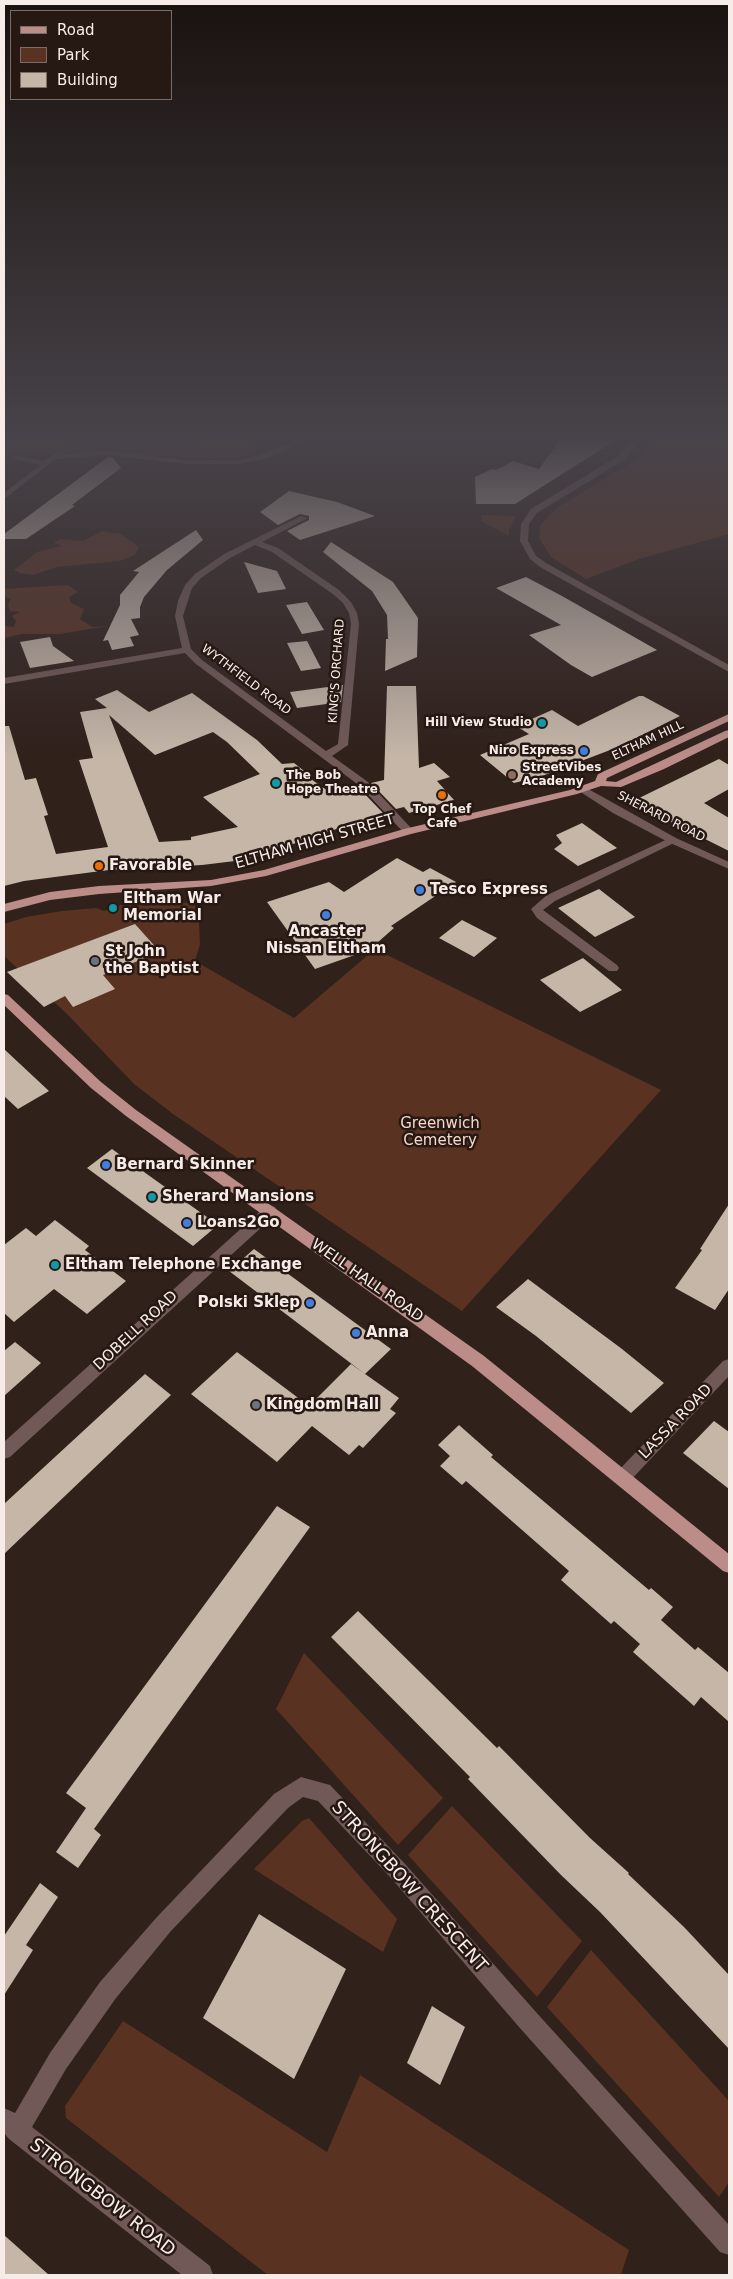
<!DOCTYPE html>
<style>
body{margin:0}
#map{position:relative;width:733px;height:2279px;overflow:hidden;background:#30211b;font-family:"DejaVu Sans",sans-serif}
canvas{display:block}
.frame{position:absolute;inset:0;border:5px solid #f7ece8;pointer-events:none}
.legend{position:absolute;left:10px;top:10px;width:162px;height:90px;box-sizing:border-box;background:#261812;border:1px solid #7a6d68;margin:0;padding:6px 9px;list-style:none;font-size:15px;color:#f7ece8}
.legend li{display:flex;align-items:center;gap:10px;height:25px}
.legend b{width:25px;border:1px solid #7a6d68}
</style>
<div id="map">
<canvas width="733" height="2279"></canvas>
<div class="frame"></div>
<ul class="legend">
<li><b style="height:6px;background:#bb8c88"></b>Road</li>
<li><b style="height:14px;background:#5a3222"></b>Park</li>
<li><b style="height:14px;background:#c5b6a8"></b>Building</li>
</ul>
</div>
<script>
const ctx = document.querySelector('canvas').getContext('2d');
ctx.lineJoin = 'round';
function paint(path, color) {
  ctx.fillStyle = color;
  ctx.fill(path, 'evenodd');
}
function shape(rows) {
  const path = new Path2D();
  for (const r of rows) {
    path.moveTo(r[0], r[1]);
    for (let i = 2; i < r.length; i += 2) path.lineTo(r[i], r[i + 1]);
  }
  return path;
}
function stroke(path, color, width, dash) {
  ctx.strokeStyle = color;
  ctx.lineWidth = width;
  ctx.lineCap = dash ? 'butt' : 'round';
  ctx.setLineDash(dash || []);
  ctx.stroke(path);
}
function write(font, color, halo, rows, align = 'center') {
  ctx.font = font + ' "DejaVu Sans",sans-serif';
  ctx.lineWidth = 5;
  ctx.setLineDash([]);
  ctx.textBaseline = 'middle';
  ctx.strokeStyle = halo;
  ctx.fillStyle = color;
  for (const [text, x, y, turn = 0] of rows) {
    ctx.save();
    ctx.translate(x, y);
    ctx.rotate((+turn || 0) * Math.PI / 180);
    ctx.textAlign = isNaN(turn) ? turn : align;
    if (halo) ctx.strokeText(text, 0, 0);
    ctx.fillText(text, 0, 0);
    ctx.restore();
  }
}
paint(shape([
 [4,438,254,438,256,442,248,455,237,459,4,451],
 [652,438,729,438,729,534,639,559,586,579,551,557,539,538,540,526,548,516,560,506,637,459],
 [482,515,516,516,509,529,509,536,481,521],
 [102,531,121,534,139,547,135,555,120,561,57,567,33,575,20,573,14,570,37,552,62,546,54,543,60,539,83,541],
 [68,585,78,592,69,597,71,603,84,609,80,619,92,627,107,626,60,634,22,634,4,638,4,626,14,627,16,621,12,616,20,612,10,611,8,605,11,599,4,596,4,589],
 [158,902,194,903,199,922,200,944,195,961,294,1018,375,949,661,1090,462,1311,173,1114,134,1084,67,1014,4,956,4,924,26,917,62,911,96,908,104,911,124,904],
 [304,1653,443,1798,398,1845,276,1709],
 [452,1806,582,1941,537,1997,408,1855],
 [309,1818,397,1919,383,1952,254,1869,302,1821],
 [591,1950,729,2101,729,2182,719,2197,547,2007],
 [123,2021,327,2152,360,2075,629,2250,621,2275,268,2275,66,2118,65,2106]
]), '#5a3222');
paint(shape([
 [15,438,206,438,190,443,174,445]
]), '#00142a');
paint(shape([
 [561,438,619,438,515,504,476,504,475,477,492,469,496,470,513,461,539,469],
 [108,457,113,458,121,468,72,505,75,506,26,539,4,539,4,534],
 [289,491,337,502,375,516,300,540,287,531,309,520,309,516,300,514,278,525,260,512],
 [196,530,203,540,167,570,144,597,140,607,140,618,131,619,139,635,130,637,134,646,112,650,108,640,103,641,120,605,120,595,139,572,133,571],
 [331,542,393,582,418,618,417,657,385,671,386,639,388,639,387,615,372,591,323,552],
 [244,562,277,571,286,589,258,593],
 [526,577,562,596,657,650,592,677,571,665,529,635,561,625,496,588],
 [307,602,324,630,302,634,286,605],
 [50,637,53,646,74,661,30,668,20,642],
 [307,641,321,668,301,671,287,643],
 [343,685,341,702,297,708,290,692],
 [387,686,416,686,419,768,434,763,450,777,437,781,454,800,409,813,404,807,396,809,371,783,384,780],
 [117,690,149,712,192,693,257,740,282,764,294,763,308,774,308,777,331,793,357,786,383,813,264,854,235,861,202,865,109,870,24,881,4,886,4,726,9,726,25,780,36,778,48,815,44,816,56,854,108,847,79,760,93,758,80,712,107,708,95,699],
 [109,715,155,755,213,732,227,742,260,774,203,797,238,827,191,837,191,840,159,842],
 [639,696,643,696,680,716,618,747,542,776,514,783,480,755,529,734,516,726,552,710,578,726],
 [719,759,729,765,729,789,704,803,729,818,729,851,631,802],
 [582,823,617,848,578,866,554,849,562,843,556,835],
 [397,858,423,872,430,868,456,882,391,926,394,928,369,950,315,969,267,902,329,882,344,892],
 [599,889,635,917,595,937,558,908],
 [462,920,497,938,474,957,439,938],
 [135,924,160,952,103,975,115,989,73,1007,65,996,44,1007,7,972],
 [583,958,622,990,580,1012,540,980],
 [4,1049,49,1091,18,1109,4,1096],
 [112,1149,218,1225,193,1246,87,1168],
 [729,1204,729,1289,715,1310,675,1288,702,1250,700,1249],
 [55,1220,89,1246,85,1250,126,1281,87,1314,54,1289,14,1322,4,1313,4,1245,26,1228,36,1236],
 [254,1249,391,1349,365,1374,229,1271],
 [528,1279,622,1349,664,1383,631,1413,536,1336,496,1307],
 [15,1342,41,1363,4,1396,4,1351],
 [237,1352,309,1406,351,1364,399,1398,390,1409,396,1413,363,1448,359,1445,349,1455,312,1426,277,1462,191,1394],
 [145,1374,171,1395,4,1554,4,1504],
 [714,1421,729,1432,729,1489,683,1453],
 [459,1425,493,1455,491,1457,649,1590,651,1588,673,1607,661,1620,695,1650,698,1647,729,1673,729,1722,701,1697,694,1706,633,1652,640,1644,614,1621,611,1624,561,1580,569,1571,466,1481,462,1485,440,1466,450,1456,438,1445],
 [277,1506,310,1527,94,1829,101,1835,78,1868,56,1852,86,1808,66,1793],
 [358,1611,497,1748,499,1746,590,1838,629,1873,628,1874,684,1927,729,1975,729,2049,600,1912,561,1875,468,1779,470,1777,331,1637],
 [40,1883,58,1897,26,1945,33,1950,4,1995,4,1936],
 [259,1914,346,1969,294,2079,203,2018],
 [432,2006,465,2027,440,2085,407,2063],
 [4,2235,49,2275,4,2275]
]), '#c5b6a8');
paint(shape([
 [305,438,314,438,264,459,239,464,186,464,107,455,56,459,4,499,4,493,40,465,13,459,12,457,16,455,44,461,59,451,62,454,107,451,186,460,239,460,259,455,305,438],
 [635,438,643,438,624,460,537,513,529,524,528,541,536,556,546,563,729,665,729,672,540,567,530,559,520,541,521,524,531,509,618,456,635,438],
 [301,516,308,518,262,542,278,548,339,590,351,602,357,613,359,624,348,745,332,756,368,782,412,829,412,833,404,833,360,786,196,664,185,653,4,684,4,678,182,648,175,616,178,601,185,585,195,574,224,554,301,516],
 [255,545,272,552,333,594,343,603,349,613,351,624,338,744,326,751,202,660,191,649,183,616,192,588,201,578,230,558,255,545],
 [672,837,676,838,676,842,555,901,543,910,617,965,619,968,617,971,609,971,537,918,531,909,547,895,672,837],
 [270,1205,275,1207,277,1211,275,1215,10,1457,4,1459,4,1442,265,1207,270,1205],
 [729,1359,729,1376,628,1483,622,1486,616,1483,614,1478,616,1473,723,1361,729,1359],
 [301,1777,330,1785,406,1865,535,2011,729,2225,729,2255,720,2252,519,2027,392,1879,318,1801,303,1797,288,1808,171,1931,116,1998,66,2069,32,2127,210,2266,213,2275,182,2275,9,2139,4,2133,4,2108,15,2113,50,2053,100,1982,157,1917,274,1794,301,1777]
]), '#705957');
paint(shape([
 [583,786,676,838,729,862,729,869,668,842,613,813,579,791,579,787,583,786]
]), '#705957');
paint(shape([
 [729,714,729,721,607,778,606,781,616,782,725,731,729,730,729,737,664,769,621,787,601,786,577,794,411,834,266,876,211,886,99,894,50,900,4,912,4,904,50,892,99,886,211,880,264,870,404,829,570,790,595,781,598,774,729,714],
 [4,994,8,995,101,1082,136,1110,484,1356,729,1554,729,1573,723,1571,472,1366,126,1116,91,1088,4,1005,4,994]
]), '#bb8c88');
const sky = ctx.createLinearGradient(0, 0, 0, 757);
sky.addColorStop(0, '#1a120f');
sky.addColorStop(0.58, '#48434a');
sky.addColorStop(1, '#48434a00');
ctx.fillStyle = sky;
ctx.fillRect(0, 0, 733, 757);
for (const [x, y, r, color] of [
 [542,723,5,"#0f9aa8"],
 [584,751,5,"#3f7fe0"],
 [512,775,5,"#8d6e63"],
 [276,783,5,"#0f9aa8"],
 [442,795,5,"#e8710a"],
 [99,866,5,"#e8710a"],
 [420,890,5,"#3f7fe0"],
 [113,908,5,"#0f9aa8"],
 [326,915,5,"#3f7fe0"],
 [95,961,5,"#6b7280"],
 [106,1165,5,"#3f7fe0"],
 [152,1197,5,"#0f9aa8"],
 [187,1223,5,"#3f7fe0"],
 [55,1265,5,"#0f9aa8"],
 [310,1303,5,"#3f7fe0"],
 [356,1333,5,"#3f7fe0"],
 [256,1405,5,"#6b7280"]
]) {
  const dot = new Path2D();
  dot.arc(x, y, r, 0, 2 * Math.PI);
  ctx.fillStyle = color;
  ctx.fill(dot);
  stroke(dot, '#261812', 2);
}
write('12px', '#f7ece8', '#261812', [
 ["KING'S ORCHARD",337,671,-86],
 ["WYTHFIELD ROAD",246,680,37],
 ["ELTHAM HILL",648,741,-25],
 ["SHERARD ROAD",661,817,27]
]);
write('bold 12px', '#f7ece8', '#261812', [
 ["Hill View Studio",532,723],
 ["Niro Express",574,751],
 ["StreetVibes",522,768,"left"],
 ["Academy",522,782,"left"],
 ["The Bob",286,776,"left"],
 ["Hope Theatre",286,790,"left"],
 ["Top Chef",442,810,"center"],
 ["Cafe",442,824,"center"]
], 'right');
write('15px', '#f7ece8', '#261812', [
 ["ELTHAM HIGH STREET",315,842,-16],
 ["WELL HALL ROAD",367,1281,35],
 ["DOBELL ROAD",136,1331,-43],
 ["LASSA ROAD",676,1422,-46]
]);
write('bold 15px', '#f7ece8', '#261812', [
 ["Favorable",109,866],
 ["Tesco Express",430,890],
 ["Eltham War",123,899],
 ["Memorial",123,916],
 ["Ancaster",326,932,"center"],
 ["Nissan Eltham",326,949,"center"],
 ["St John",105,952],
 ["the Baptist",105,969],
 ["Bernard Skinner",116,1165],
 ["Sherard Mansions",162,1197],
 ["Loans2Go",197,1223],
 ["Eltham Telephone Exchange",65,1265],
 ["Polski Sklep",300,1303,"right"],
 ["Anna",366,1333],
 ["Kingdom Hall",266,1405]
], 'left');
write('15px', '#f7d7ca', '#261812', [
 ["Greenwich",440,1124],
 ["Cemetery",440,1141]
]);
write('18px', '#f7ece8', '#261812', [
 ["STRONGBOW CRESCENT",409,1887,48],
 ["STRONGBOW ROAD",102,2198,38]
]);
</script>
